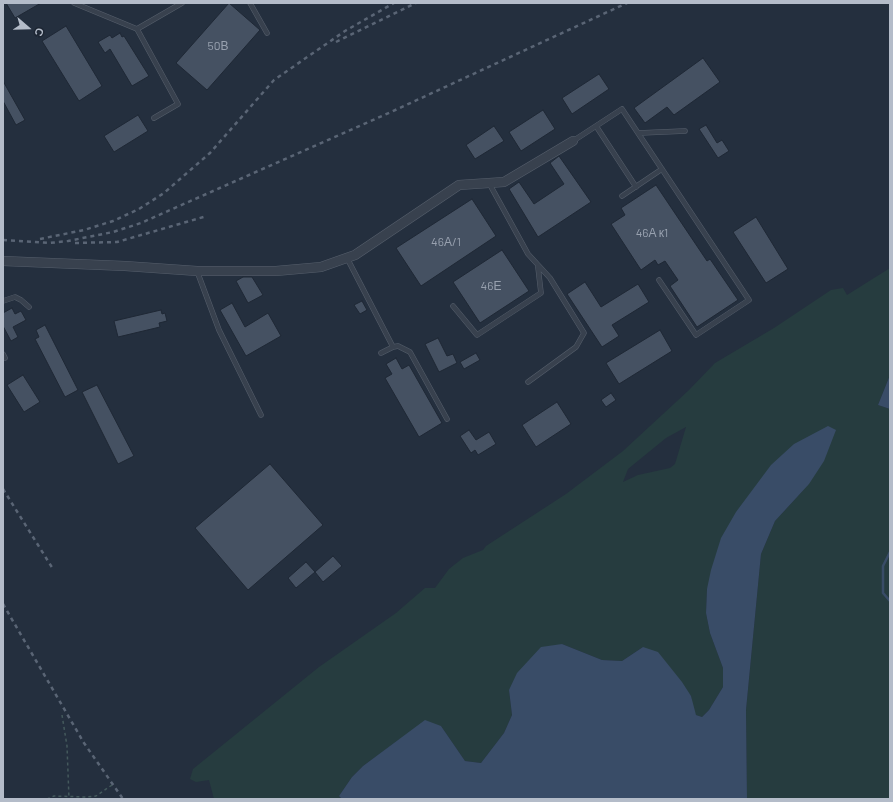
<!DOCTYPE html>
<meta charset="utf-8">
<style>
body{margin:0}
#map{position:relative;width:893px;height:802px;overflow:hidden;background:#242f3e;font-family:Barlow,sans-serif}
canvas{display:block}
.frame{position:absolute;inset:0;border:4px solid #b4bcc9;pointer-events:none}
.north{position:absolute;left:8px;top:8px;width:40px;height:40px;-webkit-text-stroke:3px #1d2633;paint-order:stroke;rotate:110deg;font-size:11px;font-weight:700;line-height:16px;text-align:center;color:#b4bcc9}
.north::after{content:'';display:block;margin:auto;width:14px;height:18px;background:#b4bcc9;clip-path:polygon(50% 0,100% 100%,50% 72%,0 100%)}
</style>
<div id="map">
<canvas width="893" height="802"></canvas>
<div class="frame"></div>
<div class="north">С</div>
</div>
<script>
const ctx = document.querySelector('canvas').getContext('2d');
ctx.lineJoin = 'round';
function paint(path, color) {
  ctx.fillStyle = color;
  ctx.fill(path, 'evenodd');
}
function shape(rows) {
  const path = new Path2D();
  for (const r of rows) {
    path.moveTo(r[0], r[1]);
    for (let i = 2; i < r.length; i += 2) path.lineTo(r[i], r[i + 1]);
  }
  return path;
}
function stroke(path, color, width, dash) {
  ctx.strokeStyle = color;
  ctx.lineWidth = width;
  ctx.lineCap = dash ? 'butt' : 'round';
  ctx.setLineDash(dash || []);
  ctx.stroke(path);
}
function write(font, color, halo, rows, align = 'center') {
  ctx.font = font + ' Barlow,sans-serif';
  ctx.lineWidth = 4;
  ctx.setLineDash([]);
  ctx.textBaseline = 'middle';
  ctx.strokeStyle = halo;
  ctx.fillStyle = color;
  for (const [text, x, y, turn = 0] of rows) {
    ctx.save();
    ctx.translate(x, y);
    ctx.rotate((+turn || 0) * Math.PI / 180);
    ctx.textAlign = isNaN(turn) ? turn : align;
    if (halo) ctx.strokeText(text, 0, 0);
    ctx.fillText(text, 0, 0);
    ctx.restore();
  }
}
paint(shape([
 [890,268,890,375,878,405,890,409,890,799,747,799,746,710,761,554,775,521,809,484,707,589,706,613,710,633,723,668,723,687,709,710,702,717,696,715,693,710,691,696,643,647,622,661,602,660,562,644,509,690,512,715,504,733,481,763,465,761,441,726,400,739,363,766,352,777,339,796,342,799,214,799,209,780,196,782,190,779,193,769,319,667,396,613,425,588,435,588,449,569,463,558,483,550,486,546,566,494,623,451,689,390,715,363,774,328,831,290,843,288,847,295],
 [686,427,675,464,670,468,638,475,623,482,628,469,666,438]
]), '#263c3f');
paint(shape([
 [890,375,890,409,878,405],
 [828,426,836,430,824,461,809,484,775,521,761,554,746,710,747,799,342,799,339,796,352,777,363,766,425,720,441,726,465,761,481,763,504,733,512,715,509,690,517,673,541,647,562,644,602,660,622,661,643,647,658,652,682,682,691,696,696,715,702,717,709,710,723,687,723,668,710,633,706,613,707,589,711,570,721,538,736,512,771,465,794,444]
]), '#394c67');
stroke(shape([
 [890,552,883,566,883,593,890,601]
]), '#394c67', 2.5);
const building = shape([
 [6,3,41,3,15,18,6,3],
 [229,3,260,30,207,90,176,63,229,3],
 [66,26,102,86,79,101,42,41,66,26],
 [120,33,122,37,124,36,149,76,132,86,110,49,105,53,98,42,110,35,112,38,120,33],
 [703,58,720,82,674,115,667,107,645,123,634,108,703,58],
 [599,74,609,89,572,114,562,98,599,74],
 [3,81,25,120,16,125,3,101,3,81],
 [543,110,555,129,521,151,509,132,543,110],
 [138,115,148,131,114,152,104,136,138,115],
 [706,125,717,143,722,140,729,151,718,158,699,129,706,125],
 [494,126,504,141,475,159,466,145,494,126],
 [559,156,591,202,538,237,509,189,519,182,534,204,564,184,550,163,559,156],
 [656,185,707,261,710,259,738,300,697,327,670,286,678,280,665,261,658,265,655,260,641,270,611,224,625,215,621,208,656,185],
 [472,199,496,236,421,286,396,248,472,199],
 [756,217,788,269,766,283,733,232,756,217],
 [502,250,529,291,480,323,453,282,502,250],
 [243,277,252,277,263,295,248,303,236,281,243,277],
 [585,282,601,307,638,284,649,302,612,325,619,336,602,347,567,294,585,282],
 [362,301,367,310,360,314,354,305,362,301],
 [232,303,245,327,268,313,281,336,246,356,220,310,232,303],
 [12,308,15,314,21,311,26,320,13,327,18,337,11,341,3,326,3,313,12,308],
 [161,310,162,314,165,313,167,321,159,323,160,327,118,337,114,321,161,310],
 [45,325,78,390,65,397,35,339,39,337,36,330,45,325],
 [660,330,672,351,619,384,606,363,660,330],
 [438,338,447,356,453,354,457,363,439,372,425,344,438,338],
 [476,353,480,360,464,369,460,362,476,353],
 [396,358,402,369,409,365,442,423,419,437,385,378,392,374,386,364,396,358],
 [23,375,40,402,24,412,7,385,23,375],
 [97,385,134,456,118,464,82,392,97,385],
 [611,393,616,400,606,407,601,400,611,393],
 [557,402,571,424,536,447,522,425,557,402],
 [469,430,476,440,489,432,496,444,478,455,475,450,471,453,460,436,469,430],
 [270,464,323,525,248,590,195,528,270,464],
 [333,556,342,566,323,582,315,572,333,556],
 [306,562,315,572,296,588,288,578,306,562]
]);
paint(building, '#455162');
stroke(building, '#1f2835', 1);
const lane = shape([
 [74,3,137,29,182,3],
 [250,3,267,33],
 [137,29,178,104,154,118],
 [596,126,622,109,749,300,696,335,659,280],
 [639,133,685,131],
 [573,141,596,126,636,187],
 [489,183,528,254,550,278,584,333,576,347,528,382],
 [622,196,662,169],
 [347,258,393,347],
 [197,271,219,330,261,415],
 [3,301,15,297,21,300,29,307],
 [453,306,477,335,541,293,538,267],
 [381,353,393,347,398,346,410,352,447,419],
 [3,354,5,358]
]);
const street = shape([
 [3,261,125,266,197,271,276,271,321,267,355,255,459,185,504,182,573,141]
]);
stroke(lane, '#565f6c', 5.5);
stroke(street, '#565f6c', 10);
stroke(shape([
 [62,715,67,746,69,799],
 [47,799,54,796,86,797,96,796,112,785]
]), '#44595c', 1.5, [3, 3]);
stroke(lane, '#38414e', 4.5);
stroke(street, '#38414e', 9);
stroke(shape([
 [336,42,416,3],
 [40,239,84,230,113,221,139,209,164,193,210,153,274,80,345,31,394,3],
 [3,240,49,243,68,241,113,232,141,223,391,112,627,3],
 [75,243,117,242,207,216],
 [3,489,53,569],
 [3,604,84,743,123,799]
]), '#5a6575', 2.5, [4, 4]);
write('12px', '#98a1af', null, [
 ["50В",218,46],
 ["46А к1",652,233],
 ["46А/1",446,242],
 ["46Е",491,286]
]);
</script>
